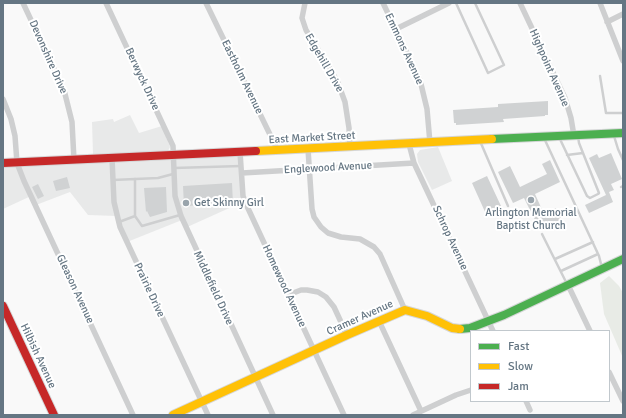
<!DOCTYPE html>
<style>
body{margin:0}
#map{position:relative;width:626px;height:418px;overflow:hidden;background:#f9f9f9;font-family:Signika,sans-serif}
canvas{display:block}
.frame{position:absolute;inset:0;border:4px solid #657683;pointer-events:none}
.legend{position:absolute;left:470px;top:330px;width:140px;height:72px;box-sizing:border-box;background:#fff;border:1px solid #c1c8cd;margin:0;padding:5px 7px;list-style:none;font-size:12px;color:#657683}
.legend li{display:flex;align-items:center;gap:8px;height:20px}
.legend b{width:20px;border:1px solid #c1c8cd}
</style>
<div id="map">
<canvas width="626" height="418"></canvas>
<div class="frame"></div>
<ul class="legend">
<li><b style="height:5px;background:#4caf50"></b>Fast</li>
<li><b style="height:5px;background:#ffc107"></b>Slow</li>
<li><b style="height:5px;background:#c62828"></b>Jam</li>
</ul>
</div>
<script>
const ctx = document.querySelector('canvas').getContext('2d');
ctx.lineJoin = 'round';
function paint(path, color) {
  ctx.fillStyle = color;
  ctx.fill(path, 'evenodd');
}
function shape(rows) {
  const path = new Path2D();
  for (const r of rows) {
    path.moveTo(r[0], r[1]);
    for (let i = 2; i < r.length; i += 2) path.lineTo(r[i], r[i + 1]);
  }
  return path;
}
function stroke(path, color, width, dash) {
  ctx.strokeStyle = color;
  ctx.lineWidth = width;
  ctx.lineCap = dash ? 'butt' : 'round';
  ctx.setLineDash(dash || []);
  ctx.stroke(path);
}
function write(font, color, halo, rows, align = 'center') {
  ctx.font = font + ' Signika,sans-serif';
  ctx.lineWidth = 4;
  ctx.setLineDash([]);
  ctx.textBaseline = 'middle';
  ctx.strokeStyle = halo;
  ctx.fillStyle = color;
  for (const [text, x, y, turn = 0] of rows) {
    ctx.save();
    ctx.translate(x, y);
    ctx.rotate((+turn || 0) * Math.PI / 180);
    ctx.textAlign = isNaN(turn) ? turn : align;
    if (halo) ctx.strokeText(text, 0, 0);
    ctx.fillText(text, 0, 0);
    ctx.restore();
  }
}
paint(shape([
 [130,115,139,133,162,126,170,147,168,151,93,154,92,122,113,119,114,122],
 [438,147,452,181,432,190,418,162,417,154,420,150],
 [240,152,245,201,185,228,182,220,127,242,117,216,88,215,70,192,36,205,31,196,3,209,3,163]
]), '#e8e9e9');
paint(shape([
 [609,276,619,286,623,293,623,358,604,314,600,283]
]), '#e8ebe6');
paint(shape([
 [548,101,548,115,545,115,545,116,503,119,504,122,456,125,456,123,454,123,453,110,498,107,498,104],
 [611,153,622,179,611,184,614,190,609,192,613,202,589,213,585,205,606,195,589,158,597,154,599,158],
 [550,160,560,182,535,194,544,214,556,208,562,219,540,230,524,198,513,203,498,172,510,166,520,187,547,174,542,164],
 [487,176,501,206,486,214,472,183],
 [67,177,70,188,56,191,53,181],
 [232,183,233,204,184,206,183,186],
 [38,184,44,196,38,199,32,187],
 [166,187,167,212,150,217,147,211,146,212,144,188]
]), '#d0d2d3');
const fast = shape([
 [492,139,623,133],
 [460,329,470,328,504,315,623,259]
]);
const slow = shape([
 [256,151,492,139],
 [173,415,347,335,405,310,427,316,452,328,460,329]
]);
const jam = shape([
 [3,163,256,151],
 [3,306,54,415]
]);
stroke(fast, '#d5d6d7', 10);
stroke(slow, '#d5d6d7', 10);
stroke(jam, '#d5d6d7', 10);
stroke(shape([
 [456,3,488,73,504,65,475,3],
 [600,76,606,113,623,113],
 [614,136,618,149,623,160],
 [559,137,587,196,590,198,598,194,599,193,579,143,578,136],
 [544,138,599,256,602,268],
 [480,141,508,206],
 [567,155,583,153],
 [174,168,241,166],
 [113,180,158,178,173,174],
 [621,187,623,186],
 [135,216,142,226,180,215],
 [119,222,135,216,135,179],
 [542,234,567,284],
 [555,259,593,242],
 [561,271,598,254]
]), '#cecfd0', 2.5);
stroke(shape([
 [23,3,64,90,72,122,74,160],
 [106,3,173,146,175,196,181,216,273,415],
 [206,3,278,151],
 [305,3,302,18,306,30,332,72,338,83,345,102,349,128,350,147],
 [383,3,420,80,427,109,430,143],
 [520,3,565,98,571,118,574,136],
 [600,3,623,61],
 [607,22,623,14],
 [396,29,449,3],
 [3,99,11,119,15,136,17,163,24,181,133,415],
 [409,144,414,163,493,331],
 [308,149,312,209,314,217,321,227,328,233,341,237,360,239,374,247,380,254,405,310],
 [240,152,243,196,246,204,344,415],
 [112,158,114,202,120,227,208,415],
 [242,173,414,163],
 [568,285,590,331],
 [288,295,301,290,307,290,318,292,326,297,334,307,347,335],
 [379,321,421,411],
 [609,372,623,401],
 [526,401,530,410],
 [413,415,456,395,471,390]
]), '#cecfd0', 5.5);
stroke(fast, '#4caf50', 8);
stroke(slow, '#ffc107', 8);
stroke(jam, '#c62828', 8);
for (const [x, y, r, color] of [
 [531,200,4,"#99a4ac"],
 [186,203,4,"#99a4ac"]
]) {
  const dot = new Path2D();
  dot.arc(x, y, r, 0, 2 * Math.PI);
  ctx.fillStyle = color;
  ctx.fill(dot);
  stroke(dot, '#fff', 1.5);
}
write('11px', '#657683', '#fff', [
 ["Emmons Avenue",404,49,65],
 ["Devonshire Drive",48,57,66],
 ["Edgehill Drive",324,63,60],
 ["Highpoint Avenue",549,68,66],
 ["Eastholm Avenue",242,77,64],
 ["Berwyck Drive",142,79,65],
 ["East Market Street",312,138,-3],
 ["Englewood Avenue",328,168,-3],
 ["Schrop Avenue",450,238,65],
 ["Homewood Avenue",284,286,65],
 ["Middlefield Drive",213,288,65],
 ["Gleason Avenue",75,289,65],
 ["Prairie Drive",149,290,65],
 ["Cramer Avenue",360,318,-24],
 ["Hilbish Avenue",38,356,65]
]);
write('11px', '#657683', '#fff', [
 ["Get Skinny Girl",194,203],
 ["Arlington Memorial",531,213,"center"],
 ["Baptist Church",531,226,"center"]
], 'left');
</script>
